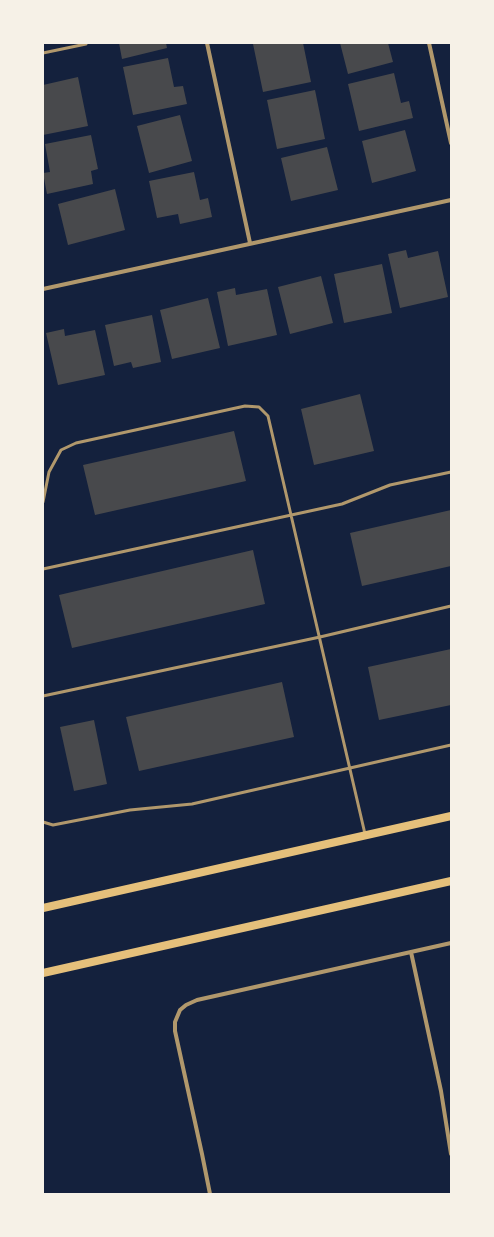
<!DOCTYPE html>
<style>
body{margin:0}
#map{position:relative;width:494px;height:1237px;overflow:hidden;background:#14213d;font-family:"Crimson Pro",serif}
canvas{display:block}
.frame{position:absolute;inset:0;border:44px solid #f6f1e7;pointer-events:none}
</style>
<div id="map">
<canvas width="494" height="1237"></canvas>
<div class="frame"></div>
</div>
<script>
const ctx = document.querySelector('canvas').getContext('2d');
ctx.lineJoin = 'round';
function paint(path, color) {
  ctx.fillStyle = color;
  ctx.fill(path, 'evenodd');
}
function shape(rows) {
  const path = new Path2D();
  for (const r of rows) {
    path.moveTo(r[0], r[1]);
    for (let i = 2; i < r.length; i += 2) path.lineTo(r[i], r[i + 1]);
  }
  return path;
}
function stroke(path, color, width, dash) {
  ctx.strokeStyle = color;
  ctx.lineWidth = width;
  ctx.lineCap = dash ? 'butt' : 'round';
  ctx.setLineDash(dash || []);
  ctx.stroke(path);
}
paint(shape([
 [119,43,166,43,167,48,122,59],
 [257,43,303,43,311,82,263,92,253,44],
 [340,43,388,43,393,62,348,74],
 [168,58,174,87,183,86,187,104,133,115,123,67],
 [394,73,401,103,409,101,413,118,359,131,348,84],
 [78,77,88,126,43,135,43,85],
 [315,90,325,139,277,149,267,100],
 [180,115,192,161,149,173,137,126],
 [405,130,416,171,372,183,362,141],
 [91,135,98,169,91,171,93,184,47,194,43,173,50,172,45,144],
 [327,147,338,190,291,201,281,158],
 [194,172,200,200,208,198,212,217,180,224,178,214,157,218,149,181],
 [115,189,125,230,68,245,58,204],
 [406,250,408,258,438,251,448,297,400,308,388,254],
 [382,264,392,313,344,323,334,274],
 [321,276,333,323,290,334,278,287],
 [235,288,236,295,267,289,277,335,228,346,217,292],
 [208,298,220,348,172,359,160,310],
 [152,315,161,362,133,368,131,362,114,366,105,325],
 [64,329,65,336,95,330,105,375,58,385,46,333],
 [360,394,374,451,314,465,301,409],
 [234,431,246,481,95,515,83,465],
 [451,510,451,566,362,586,350,533],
 [253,550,265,604,72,648,59,595],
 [451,649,451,705,379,720,368,667],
 [282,682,294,737,139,771,126,717],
 [94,720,107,784,74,791,60,727]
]), '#48494c');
stroke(shape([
 [43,53,86,44],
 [43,502,49,472,61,450,76,443,245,406,259,407,268,416,365,834],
 [43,569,342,504,390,485,451,472],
 [43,696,320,637,451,606],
 [43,822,53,825,130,810,192,804,451,745]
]), '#b1986c', 3);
stroke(shape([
 [207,43,250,243],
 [429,43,451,143],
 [43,289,451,200],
 [411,952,441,1091,451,1154],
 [210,1194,202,1154,175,1031,175,1022,180,1010,186,1005,197,1000,451,943]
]), '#b1986c', 4);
stroke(shape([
 [43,908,451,816],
 [43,973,451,881]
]), '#e5c07b', 8);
</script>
